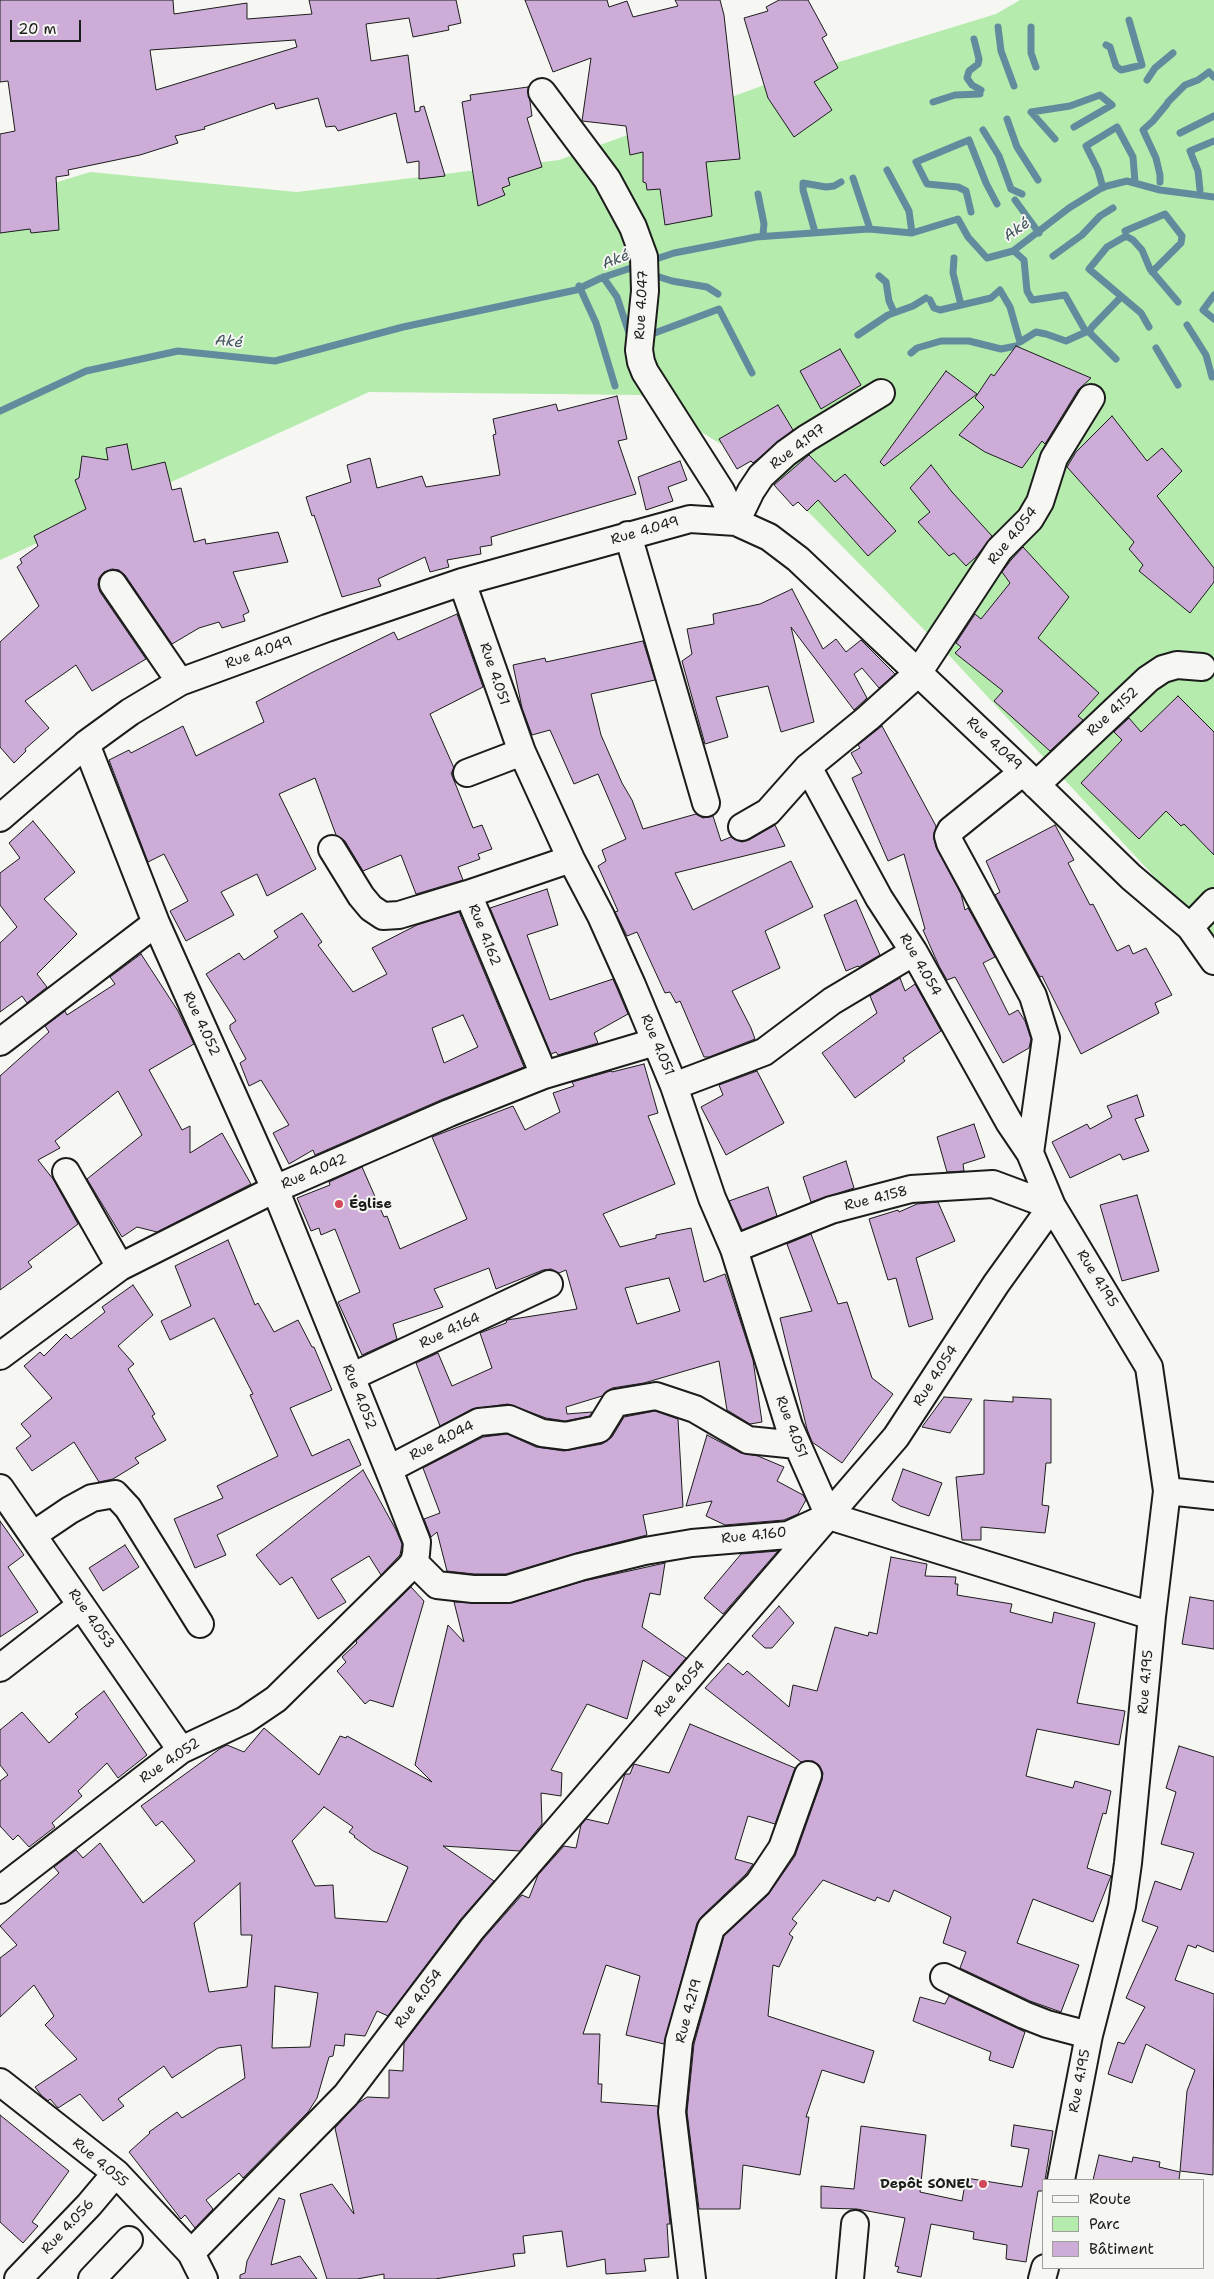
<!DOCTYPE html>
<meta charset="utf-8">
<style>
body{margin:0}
#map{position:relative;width:1214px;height:2279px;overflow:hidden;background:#f6f6f2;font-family:"Shantell Sans",sans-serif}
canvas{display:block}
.legend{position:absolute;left:1042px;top:2179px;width:162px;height:90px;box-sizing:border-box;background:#f6f6f2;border:1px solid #9f9f9c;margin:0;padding:6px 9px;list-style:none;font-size:15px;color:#1c1c1c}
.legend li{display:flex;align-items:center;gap:10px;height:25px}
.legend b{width:25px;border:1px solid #9f9f9c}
.scale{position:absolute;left:10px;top:20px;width:71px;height:22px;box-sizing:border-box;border:2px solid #1c1c1c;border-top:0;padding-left:6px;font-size:15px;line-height:18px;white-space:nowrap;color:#1c1c1c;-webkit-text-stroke:4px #f6f6f2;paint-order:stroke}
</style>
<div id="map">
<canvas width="1214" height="2279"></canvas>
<ul class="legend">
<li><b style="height:6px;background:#f6f6f2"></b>Route</li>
<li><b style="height:14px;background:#b5ecae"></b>Parc</li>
<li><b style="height:14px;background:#cdadd8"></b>Bâtiment</li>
</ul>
<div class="scale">20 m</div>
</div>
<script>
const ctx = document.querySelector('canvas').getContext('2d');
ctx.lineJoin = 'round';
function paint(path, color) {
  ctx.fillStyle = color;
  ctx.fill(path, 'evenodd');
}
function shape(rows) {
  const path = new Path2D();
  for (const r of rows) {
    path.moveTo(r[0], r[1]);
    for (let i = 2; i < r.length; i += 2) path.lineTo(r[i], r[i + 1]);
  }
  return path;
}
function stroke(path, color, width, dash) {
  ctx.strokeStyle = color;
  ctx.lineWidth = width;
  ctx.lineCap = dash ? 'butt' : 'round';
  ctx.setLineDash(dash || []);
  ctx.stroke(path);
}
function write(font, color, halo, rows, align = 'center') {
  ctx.font = font + ' "Shantell Sans",sans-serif';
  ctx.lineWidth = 4;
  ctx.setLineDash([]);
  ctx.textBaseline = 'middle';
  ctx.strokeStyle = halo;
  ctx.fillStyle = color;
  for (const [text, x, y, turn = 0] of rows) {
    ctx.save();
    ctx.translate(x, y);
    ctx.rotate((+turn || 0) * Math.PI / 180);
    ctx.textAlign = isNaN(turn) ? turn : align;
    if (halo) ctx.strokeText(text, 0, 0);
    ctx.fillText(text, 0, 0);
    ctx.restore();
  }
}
paint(shape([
 [1020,0,1214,0,1214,941,946,652,772,475,640,395,369,392,0,560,0,200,90,172,297,192,559,160,767,84,996,14]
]), '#b5ecae');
stroke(shape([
 [998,27,1001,51,1014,86],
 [1031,27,1031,53,1036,67],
 [974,39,979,59,978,64,969,71,967,78,972,85,981,90],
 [1106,45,1110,47,1116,66,1121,70,1142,65,1129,20],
 [1147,80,1155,68,1173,53],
 [933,102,955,95,980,94],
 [1168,102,1185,85,1198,80,1209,72,1214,77],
 [1007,119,1017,147,1038,180],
 [983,130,999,156,1011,189,1022,194],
 [1180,133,1214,116],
 [1055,139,1031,112,1070,106,1100,95,1112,105,1074,127],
 [887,170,909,211,912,233],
 [853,178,870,229],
 [1160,182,1160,175,1156,158,1143,130,1153,121,1167,104],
 [1103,188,1098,170,1086,146,1117,127,1133,157,1135,182],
 [1200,190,1198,171,1190,151,1214,141],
 [758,194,764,224,763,234],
 [1015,200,1039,233],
 [971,212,966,191,958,187,927,184,916,162,969,140,986,183,997,204],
 [1125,231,1165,214,1182,236,1181,243,1152,272],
 [815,232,803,190,803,183,826,187,834,186,841,182],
 [1053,256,1082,235,1100,216,1113,208],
 [954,258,953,273,961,305],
 [650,261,674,253,756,237,869,229,912,233,958,219,968,237,987,258,1013,251,1069,208,1103,187,1127,181,1160,190,1214,197],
 [650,274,672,281,707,287,718,294],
 [879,276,886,282,889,301,894,312],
 [603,277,617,297,630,336],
 [579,286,596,323,615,386],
 [1214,295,1203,310,1214,319],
 [930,300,934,308,940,310,991,298,1000,290,1010,307,1020,342,1036,332,1046,334,1066,341,1086,332,1065,295,1032,300,1027,291,1024,260,1015,252],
 [1187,325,1206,355,1212,377],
 [1149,327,1141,313,1089,269,1107,247,1126,236,1133,240,1142,250,1150,269,1178,302],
 [652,334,719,309,752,373],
 [858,335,888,315,913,306,926,298],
 [1156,348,1178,385],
 [911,353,917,348,941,341,969,341,1001,349,1016,346],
 [1116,359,1089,332,1092,327,1121,297],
 [0,411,86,371,178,351,275,361,403,327,576,290,601,278,640,265]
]), '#628c9d', 7);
const building = shape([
 [0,0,173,0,174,14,247,3,247,19,312,14,309,0,456,0,461,23,448,26,449,30,413,37,409,18,366,24,371,61,408,55,415,112,420,111,420,107,424,106,445,176,419,179,419,161,407,163,396,113,338,131,335,126,326,127,318,98,276,109,274,103,204,127,205,129,175,136,178,143,140,155,68,170,69,175,56,177,59,230,31,233,30,229,0,233,0,134,15,131,8,81,0,82,0,0],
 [295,40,297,47,156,90,150,50,295,40],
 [525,0,607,0,609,7,627,1,633,17,678,6,675,0,720,0,724,15,740,159,706,162,712,216,665,225,660,189,647,190,646,183,643,182,643,152,630,155,626,126,582,121,591,58,553,72,525,0],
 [779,0,808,0,827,35,822,38,838,68,814,82,832,110,794,137,768,98,744,18,768,11,766,7,779,0],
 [528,87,532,116,527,118,542,167,508,178,510,185,502,188,505,195,478,206,462,102,471,100,470,95,528,87],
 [1016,346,1091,378,1078,390,1045,444,1042,441,1022,468,985,452,959,435,984,407,975,398,991,374,994,376,1016,346],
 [840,349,861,385,821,409,800,371,840,349],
 [946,371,977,394,884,466,880,462,946,371],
 [617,396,627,439,618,441,636,494,491,537,492,545,480,547,481,554,447,560,449,567,430,572,425,557,378,579,381,586,342,597,314,515,312,516,306,497,351,482,347,465,370,458,377,488,422,476,426,487,500,475,493,435,496,434,493,419,556,404,558,411,617,396],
 [778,405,793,430,753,463,751,461,737,469,719,439,778,405],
 [1112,416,1147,461,1162,448,1182,471,1157,496,1214,568,1214,582,1190,613,1139,571,1143,565,1129,549,1134,542,1067,467,1076,452,1112,416],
 [127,444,132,470,165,462,172,490,181,488,194,542,205,539,206,544,278,532,288,562,233,572,249,612,243,615,245,621,222,628,219,622,199,628,172,644,125,575,119,570,112,569,104,572,99,578,98,585,100,592,146,659,92,691,76,665,25,701,49,728,25,749,26,751,14,763,0,747,0,642,39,606,17,567,22,563,20,559,38,546,34,536,86,509,75,480,79,478,82,456,108,460,106,448,127,444],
 [809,455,835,482,845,474,896,531,868,556,818,500,807,511,798,502,793,506,774,485,809,455],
 [680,461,687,480,668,487,673,501,646,510,638,477,680,461],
 [931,465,952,492,992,536,976,557,966,566,954,553,949,556,918,522,930,512,910,488,931,465],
 [1023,547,1069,597,1038,638,1099,693,1078,716,1083,720,1050,751,994,701,1003,691,955,653,961,647,956,643,975,614,981,619,1010,583,1002,572,1011,560,1023,547],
 [792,589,823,649,836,639,846,652,861,640,895,674,879,688,862,668,854,674,867,698,854,710,791,627,814,722,781,732,768,686,716,697,728,737,705,744,682,661,692,654,687,629,714,624,713,614,760,604,792,589],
 [457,614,483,687,430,714,454,768,451,773,473,828,482,825,492,849,478,854,480,859,458,867,463,880,416,894,401,855,363,871,345,841,336,835,315,778,279,794,316,869,267,896,257,874,221,892,234,915,186,941,170,911,188,901,164,854,148,862,109,760,129,750,131,753,183,726,196,756,264,722,256,702,311,673,394,632,398,640,457,614],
 [643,641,655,680,591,694,601,735,622,783,632,800,643,829,696,814,703,818,713,816,721,841,731,837,742,842,749,840,775,825,785,846,675,873,693,910,791,861,813,907,765,931,780,968,732,991,751,1028,755,1039,709,1057,704,1057,680,1001,676,1003,670,992,665,993,637,932,627,936,615,912,618,911,598,866,606,861,602,850,626,839,598,774,574,784,550,730,532,735,522,708,513,665,545,658,546,662,643,641],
 [1178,696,1214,732,1214,855,1184,824,1181,826,1166,811,1139,839,1081,783,1122,740,1114,732,1129,718,1141,732,1178,696],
 [882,726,936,826,934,839,936,847,961,894,965,910,968,908,995,957,983,963,1009,1015,1018,1010,1025,1021,1031,1039,1029,1048,1003,1063,955,977,947,980,939,966,923,930,925,929,904,854,888,861,852,778,862,773,851,753,860,748,858,745,882,726],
 [33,821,75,872,44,899,77,934,37,974,47,987,27,1003,22,996,0,1012,0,943,17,927,0,905,0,873,20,858,9,843,33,821],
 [1055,825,1074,860,1068,863,1090,905,1093,904,1117,951,1129,945,1133,954,1146,948,1172,995,1155,1003,1159,1013,1081,1054,1042,976,1040,977,995,895,1000,892,986,861,1055,825],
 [547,889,558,925,527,935,550,1000,613,979,628,1014,594,1033,598,1043,558,1055,556,1052,551,1054,490,908,547,889],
 [856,900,880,955,859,967,858,966,846,971,824,915,856,900],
 [459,912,524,1067,443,1099,315,1155,313,1150,289,1164,273,1133,289,1125,261,1080,249,1086,240,1063,246,1059,230,1029,230,1025,236,1021,206,974,239,953,244,960,278,937,274,931,302,913,322,942,318,945,353,992,387,974,372,948,417,925,459,912],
 [463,1015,478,1047,444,1063,432,1028,463,1015],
 [141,954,178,1011,194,1044,149,1070,182,1130,190,1126,190,1153,222,1133,251,1184,157,1232,137,1227,122,1237,87,1179,142,1135,118,1091,55,1141,60,1148,38,1160,53,1179,78,1224,28,1262,32,1267,0,1290,0,1076,49,1032,45,1026,65,1011,67,1015,115,984,110,977,141,954],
 [900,978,905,991,915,984,941,1031,903,1058,905,1061,855,1098,822,1053,877,1013,870,996,900,978],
 [644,1064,658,1113,648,1116,675,1184,603,1214,620,1247,656,1238,656,1235,691,1228,704,1282,725,1274,753,1360,762,1422,750,1424,727,1410,719,1361,644,1383,612,1388,602,1396,566,1407,567,1414,592,1412,590,1416,565,1421,546,1418,508,1404,472,1409,440,1426,416,1363,438,1353,452,1386,492,1368,480,1333,506,1323,507,1320,577,1309,566,1270,559,1273,551,1269,543,1270,496,1289,489,1268,434,1289,443,1307,393,1324,397,1339,362,1355,338,1302,360,1292,335,1229,321,1235,319,1228,311,1231,297,1198,330,1185,329,1182,362,1167,384,1217,387,1216,400,1249,467,1219,432,1137,513,1106,525,1130,560,1112,553,1093,574,1086,572,1082,611,1071,612,1072,644,1064],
 [669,1278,680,1311,637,1324,625,1288,669,1278],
 [757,1071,784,1123,726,1155,701,1107,723,1095,719,1085,757,1071],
 [1137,1095,1144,1116,1135,1119,1149,1151,1123,1160,1120,1154,1070,1178,1052,1142,1087,1124,1090,1129,1112,1117,1107,1106,1137,1095],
 [974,1124,985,1157,963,1164,964,1171,947,1172,937,1137,974,1124],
 [846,1161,854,1188,811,1202,803,1177,846,1161],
 [768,1187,777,1216,742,1230,729,1201,768,1187],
 [1137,1195,1159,1271,1122,1281,1100,1205,1137,1195],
 [938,1202,955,1241,916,1258,933,1319,909,1327,896,1278,888,1280,869,1219,898,1210,899,1212,917,1204,938,1202],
 [811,1234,838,1304,847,1302,872,1378,893,1394,842,1463,812,1442,807,1429,780,1318,812,1311,787,1244,811,1234],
 [228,1240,255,1305,258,1303,274,1332,298,1320,312,1347,314,1347,332,1390,290,1408,312,1456,349,1439,361,1465,217,1535,226,1555,195,1568,174,1519,223,1498,217,1486,278,1456,250,1395,253,1394,214,1318,170,1340,161,1321,191,1306,175,1266,228,1240],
 [133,1285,153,1315,118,1346,134,1364,128,1369,155,1414,152,1416,166,1440,135,1458,139,1463,113,1479,99,1482,74,1442,32,1471,16,1448,31,1436,21,1424,52,1398,24,1366,40,1352,44,1356,66,1334,71,1339,105,1312,102,1307,133,1285],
 [944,1397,972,1399,950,1433,922,1427,944,1397],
 [1013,1397,1051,1399,1051,1463,1046,1463,1042,1505,1049,1506,1045,1533,981,1527,981,1540,962,1540,956,1477,984,1474,984,1400,1013,1402,1013,1397],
 [655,1411,678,1419,683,1507,643,1515,647,1535,576,1553,506,1574,474,1574,447,1571,437,1532,431,1537,424,1519,440,1513,423,1468,483,1437,507,1434,536,1447,564,1451,602,1444,612,1437,624,1417,655,1411],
 [707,1435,741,1453,758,1456,784,1467,777,1481,803,1495,806,1500,798,1514,784,1520,725,1525,706,1516,712,1501,686,1506,707,1435],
 [903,1469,942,1483,929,1516,900,1506,892,1500,903,1469],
 [363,1470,396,1530,402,1544,400,1555,381,1575,369,1556,331,1579,346,1602,318,1619,292,1577,280,1585,256,1555,363,1470],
 [0,1521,24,1555,8,1567,38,1612,0,1637,0,1521],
 [125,1545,139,1567,103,1591,89,1568,125,1545],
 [778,1551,723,1614,704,1598,741,1554,778,1551],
 [891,1557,927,1564,925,1576,956,1577,955,1584,958,1584,957,1595,1012,1604,1010,1612,1052,1623,1054,1612,1095,1623,1077,1703,1125,1711,1119,1745,1037,1729,1026,1776,1073,1788,1075,1781,1111,1791,1106,1814,1103,1813,1087,1868,1111,1876,1093,1922,1033,1899,1017,1943,1079,1965,1061,2012,1030,2001,960,1968,966,1952,943,1943,951,1917,894,1890,889,1902,877,1897,875,1901,823,1880,792,1919,797,1923,789,1934,793,1937,779,1967,773,1965,768,2016,874,2051,864,2083,822,2070,806,2117,809,2117,800,2175,743,2165,740,2209,699,2209,687,2112,694,2044,724,1936,768,1895,795,1856,822,1780,823,1773,819,1765,813,1761,801,1762,705,1688,728,1663,743,1675,747,1671,789,1707,793,1685,817,1691,835,1627,868,1636,869,1632,877,1634,891,1557],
 [665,1563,660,1595,650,1593,642,1627,686,1658,670,1677,643,1660,627,1719,587,1704,551,1770,562,1773,561,1796,541,1793,542,1824,520,1851,443,1846,494,1881,460,1920,388,2016,377,2011,365,2036,345,2034,344,2046,335,2045,333,2056,329,2057,317,2098,308,2112,243,2178,239,2173,206,2200,213,2209,195,2228,185,2215,181,2219,129,2152,150,2133,149,2132,177,2112,182,2118,245,2078,241,2045,218,2048,172,2078,164,2066,118,2099,124,2106,103,2121,80,2094,58,2108,50,2099,48,2101,41,2095,35,2087,77,2059,45,2025,54,2016,34,1985,0,2017,0,1958,17,1945,0,1926,59,1873,54,1867,76,1850,83,1858,100,1843,143,1903,195,1861,162,1821,156,1826,141,1806,221,1748,227,1745,244,1752,264,1728,319,1775,340,1736,346,1738,347,1736,432,1782,415,1765,448,1625,464,1642,454,1602,512,1603,584,1581,665,1563],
 [324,1807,353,1827,349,1832,355,1836,354,1837,373,1851,408,1867,387,1922,335,1918,333,1885,315,1886,292,1841,324,1807],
 [240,1883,241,1935,252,1935,247,1987,209,1992,194,1923,240,1883],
 [275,1986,318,1993,310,2047,272,2048,275,1986],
 [411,1587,424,1601,393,1707,370,1700,365,1704,337,1671,346,1662,342,1657,357,1643,356,1641,411,1587],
 [1190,1597,1214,1601,1214,1649,1182,1644,1190,1597],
 [779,1606,794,1623,772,1648,765,1648,752,1636,779,1606],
 [104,1691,147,1755,118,1778,107,1763,78,1791,82,1796,52,1823,55,1827,29,1847,18,1835,13,1840,0,1826,0,1781,8,1775,0,1765,0,1730,22,1712,49,1743,78,1717,75,1714,104,1691],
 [690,1724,795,1768,775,1824,748,1816,735,1859,753,1864,746,1874,701,1917,697,1923,664,2044,626,2035,640,1976,606,1965,583,2034,600,2034,598,2084,602,2084,601,2102,658,2106,670,2224,667,2224,669,2257,644,2259,646,2271,606,2274,605,2259,567,2267,562,2231,523,2236,525,2253,513,2254,515,2266,435,2279,384,2279,384,2274,357,2279,327,2279,300,2194,332,2184,354,2214,335,2128,358,2103,367,2097,389,2098,389,2070,403,2071,404,2043,484,1938,522,1895,529,1898,538,1875,564,1846,576,1848,581,1825,586,1819,608,1824,625,1774,630,1774,634,1764,669,1773,690,1724],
 [1179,1746,1214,1757,1214,1952,1197,1945,1196,1948,1188,1945,1175,1980,1214,1994,1213,2175,1180,2171,1187,2091,1195,2070,1146,2044,1132,2083,1108,2074,1118,2042,1124,2044,1145,2007,1126,1998,1158,1927,1142,1921,1155,1881,1181,1890,1194,1853,1161,1844,1176,1792,1166,1788,1179,1746],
 [949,1996,1025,2032,1013,2068,989,2060,991,2052,913,2021,920,1997,945,2004,949,1996],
 [0,2115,69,2171,32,2222,38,2226,23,2243,0,2222,0,2115],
 [1014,2125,1053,2131,1045,2180,1043,2180,1043,2191,1038,2191,1026,2262,1006,2259,1007,2245,973,2239,974,2232,931,2224,921,2277,897,2272,899,2267,895,2266,905,2218,857,2209,821,2208,821,2186,854,2189,861,2126,926,2135,920,2192,962,2201,966,2178,1022,2187,1029,2149,1011,2146,1014,2125],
 [1099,2155,1132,2162,1133,2157,1160,2162,1159,2167,1180,2172,1179,2180,1093,2180,1099,2155],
 [279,2198,285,2200,271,2265,300,2256,317,2279,240,2279,240,2275,245,2273,247,2261,279,2198]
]);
paint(building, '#cdadd8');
stroke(building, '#1c1c1c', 1);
const minor = shape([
 [542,92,607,179,633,227,644,257,645,291,639,350,641,362,645,372,721,491,736,522],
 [736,522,751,491,761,476,786,453,807,438,881,393],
 [628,535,706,803],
 [462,582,522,752,571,859,601,916,632,985,674,1086,712,1198,734,1249,789,1426,829,1516],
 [113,584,180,682],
 [1023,772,951,830,948,836,950,843,1033,996,1046,1038,1030,1153],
 [467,773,522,752],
 [1036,785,1148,679,1163,669,1177,665,1202,667],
 [0,818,86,744,130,712,180,682,327,628,462,582,690,519,736,522,769,537,798,559,1023,772,1131,877,1190,927,1214,961],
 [742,827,768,812,808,767],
 [332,849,361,896,371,908,383,916,399,915,468,894],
 [1190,927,1214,902],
 [0,1042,156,923],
 [544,1075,468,894,571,859],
 [674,1086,764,1052,832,1001,914,952],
 [66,1172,120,1267],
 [734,1249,831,1210,911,1189,993,1184,1052,1206,1149,1367,1167,1491,1152,1616,1128,1863,1122,1906,1089,2035,1061,2180],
 [0,1356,120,1267,275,1189,449,1113,544,1075,655,1042],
 [351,1377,549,1284],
 [389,1469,479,1422,509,1419,542,1433,566,1436,599,1429,615,1403,656,1396,695,1409,748,1440,797,1445],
 [0,1488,181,1750],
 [1167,1491,1214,1496],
 [33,1535,70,1510,92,1498,115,1494,128,1508,200,1624],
 [414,1562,437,1585,473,1589,508,1589,580,1567,645,1551,692,1543,788,1535,829,1516,1152,1616],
 [0,1668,81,1605],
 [0,1890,181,1750,245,1720,276,1699,409,1568,414,1562,416,1554,417,1542,394,1483,275,1189,156,923,86,744],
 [944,1977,1024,2015,1047,2024,1089,2035],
 [0,2082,116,2173,191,2253],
 [18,2279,89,2205,116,2173],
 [92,2279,129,2240],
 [204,2279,191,2253,346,2095,472,1929,896,1437,996,1284,1052,1206,1030,1153,1009,1122,914,952,879,898,808,767,868,718,918,673,999,550,1030,519,1040,502,1054,458,1091,398],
 [692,2279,672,2112,679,2041,711,1928,758,1884,782,1848,808,1775],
 [850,2279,855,2224],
 [1042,2279,1045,2268]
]);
stroke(minor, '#1c1c1c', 30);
stroke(minor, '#f6f6f2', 26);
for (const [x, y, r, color] of [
 [339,1204,5,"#d1495b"],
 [983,2184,5,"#d1495b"]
]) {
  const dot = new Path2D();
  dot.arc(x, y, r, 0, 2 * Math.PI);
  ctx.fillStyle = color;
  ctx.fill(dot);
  stroke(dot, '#f6f6f2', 2);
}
write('14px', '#1c1c1c', '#f6f6f2', [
 ["Rue 4.047",642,305,-87],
 ["Rue 4.197",798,447,-37],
 ["Rue 4.049",645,531,-16],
 ["Rue 4.054",1013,536,-51],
 ["Rue 4.049",259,653,-20],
 ["Rue 4.051",494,674,71],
 ["Rue 4.152",1113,712,-43],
 ["Rue 4.049",994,744,43],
 ["Rue 4.162",484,935,68],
 ["Rue 4.054",920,965,60],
 ["Rue 4.052",201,1024,65],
 ["Rue 4.051",657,1045,67],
 ["Rue 4.042",314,1172,-23],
 ["Rue 4.158",876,1199,-14],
 ["Rue 4.195",1097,1279,58],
 ["Rue 4.164",450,1331,-25],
 ["Rue 4.054",936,1376,-57],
 ["Rue 4.052",359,1397,68],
 ["Rue 4.051",791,1427,69],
 ["Rue 4.044",442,1441,-27],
 ["Rue 4.160",754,1536,-6],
 ["Rue 4.053",91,1619,55],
 ["Rue 4.195",1146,1682,-85],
 ["Rue 4.054",680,1689,-49],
 ["Rue 4.052",170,1761,-34],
 ["Rue 4.054",419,1999,-53],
 ["Rue 4.219",689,2011,-75],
 ["Rue 4.195",1080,2081,-79],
 ["Rue 4.055",100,2163,40],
 ["Rue 4.056",68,2227,-47]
]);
write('bold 14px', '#1c1c1c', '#f6f6f2', [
 ["Église",349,1204],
 ["Depôt SONEL",973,2184,"right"]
], 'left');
write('italic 15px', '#3f545c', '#f6f6f2', [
 ["Aké",1017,230,-35],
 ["Aké",616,260,-21],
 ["Aké",229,342,6]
]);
</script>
